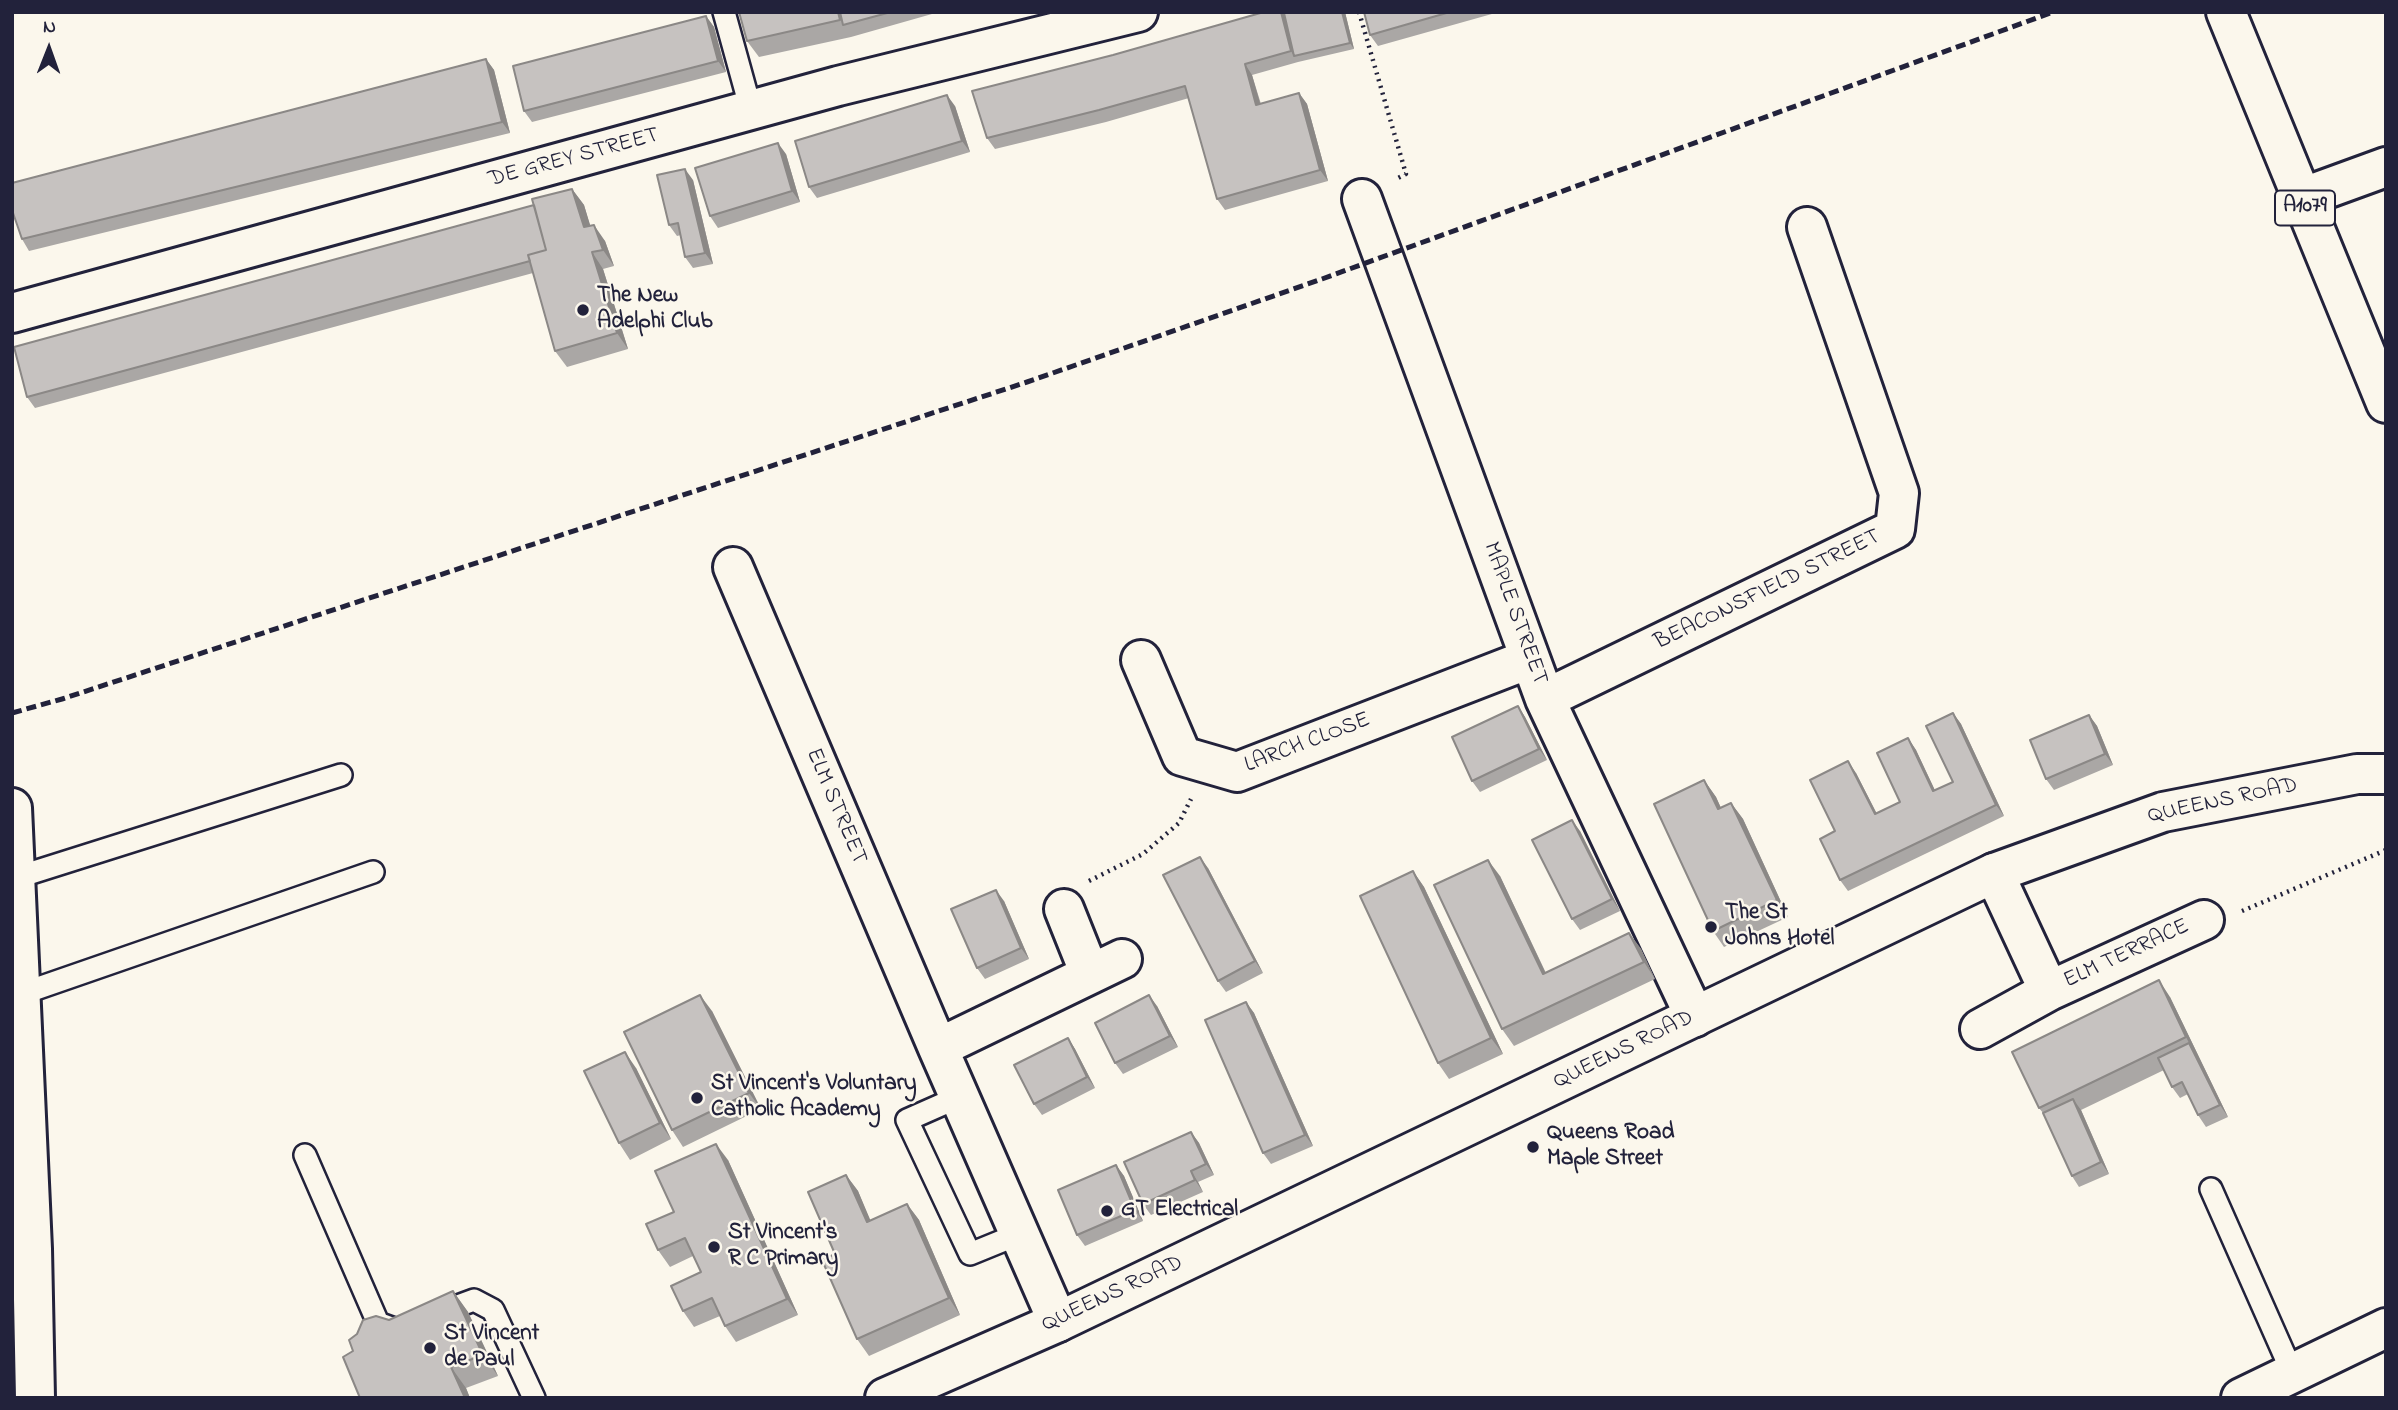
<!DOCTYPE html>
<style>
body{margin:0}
#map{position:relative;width:2398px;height:1410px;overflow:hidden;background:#fbf7ec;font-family:"Indie Flower",sans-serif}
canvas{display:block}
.frame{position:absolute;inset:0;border:14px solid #22223b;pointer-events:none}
.north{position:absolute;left:14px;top:14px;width:70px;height:70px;-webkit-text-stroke:5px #fbf7ec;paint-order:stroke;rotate:1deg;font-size:19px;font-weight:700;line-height:28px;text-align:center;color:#22223b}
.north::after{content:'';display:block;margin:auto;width:24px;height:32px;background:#22223b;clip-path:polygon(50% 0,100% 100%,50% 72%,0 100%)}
</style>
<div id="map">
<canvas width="2398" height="1410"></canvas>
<div class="frame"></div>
<div class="north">N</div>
</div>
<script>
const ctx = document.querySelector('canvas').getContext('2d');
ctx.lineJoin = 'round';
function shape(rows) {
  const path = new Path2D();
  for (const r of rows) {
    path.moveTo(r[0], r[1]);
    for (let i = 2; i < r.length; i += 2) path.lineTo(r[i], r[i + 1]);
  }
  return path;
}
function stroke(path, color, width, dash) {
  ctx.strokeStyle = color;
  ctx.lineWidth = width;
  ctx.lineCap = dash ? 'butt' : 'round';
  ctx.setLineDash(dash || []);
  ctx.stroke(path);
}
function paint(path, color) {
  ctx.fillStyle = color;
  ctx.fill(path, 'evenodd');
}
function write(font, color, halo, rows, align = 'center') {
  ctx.font = font + ' "Indie Flower",sans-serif';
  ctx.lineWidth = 5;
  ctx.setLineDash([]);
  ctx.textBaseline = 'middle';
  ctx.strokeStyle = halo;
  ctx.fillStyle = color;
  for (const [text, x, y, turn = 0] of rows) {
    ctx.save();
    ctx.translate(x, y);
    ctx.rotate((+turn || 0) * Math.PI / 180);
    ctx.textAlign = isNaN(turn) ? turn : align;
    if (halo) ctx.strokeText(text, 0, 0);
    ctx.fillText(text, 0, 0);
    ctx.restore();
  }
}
const service = shape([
 [724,12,751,110],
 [15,878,341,775],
 [21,994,373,872],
 [959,1097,907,1120,970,1254,1019,1234],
 [305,1155,378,1323,397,1330],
 [2211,1189,2292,1372],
 [436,1314,474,1300,493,1310,534,1398]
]);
const minor = shape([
 [2301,198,2386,167],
 [1362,199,1545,699,1695,1017],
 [12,313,838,86,1138,12],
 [733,567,938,1048,1058,1322],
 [1141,660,1182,756,1237,772,1529,659],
 [1545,699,1895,529,1899,493,1807,227],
 [12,808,32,1249,35,1398],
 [1994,873,2049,991],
 [1064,909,1090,974],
 [1980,1029,2049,991,2204,920],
 [938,1048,1122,959],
 [2241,1398,2386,1328]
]);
const tertiary = shape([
 [885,1398,1058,1322,1994,873,2163,812,2357,774,2386,774]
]);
const primary = shape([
 [2226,12,2386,403]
]);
stroke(service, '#22223b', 26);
stroke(minor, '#22223b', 44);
stroke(tertiary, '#22223b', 44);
stroke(primary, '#22223b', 44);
stroke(shape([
 [1359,12,1406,174,1396,179],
 [1089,881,1143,854,1179,823,1191,799],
 [2242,911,2386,850]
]), '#22223b', 4.5, [2, 5]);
stroke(service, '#fbf7ec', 21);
stroke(minor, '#fbf7ec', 38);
stroke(tertiary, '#fbf7ec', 38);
stroke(primary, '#fbf7ec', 38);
stroke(shape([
 [12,713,62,699,1027,382,1322,279,2053,12]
]), '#22223b', 5, [10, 5]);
paint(shape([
 [739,12,939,12,851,37,759,57,747,41],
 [1264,12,1283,12,1284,13,1288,12,1345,12,1354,49,1298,62,1252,75,1261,104,1299,93,1307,104,1328,181,1225,210,1217,199,1189,98,1106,122,995,149,987,138,1113,55],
 [1364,12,1499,12,1378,46,1370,35],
 [706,16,714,27,726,72,532,122,524,111],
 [486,59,494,70,510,133,29,251,22,239],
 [955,106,970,152,817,198,809,187],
 [786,154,800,202,718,228,710,216],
 [693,180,713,264,693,268,685,257,681,235,677,236,669,225],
 [572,189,584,205,590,226,605,241,614,266,603,269,628,349,567,367,555,351,533,273,35,408,27,397,534,205],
 [1518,706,1525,717,1547,760,1480,792,1472,781],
 [1953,713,1961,724,2004,816,1848,891,1840,880,1835,831,1856,773,1877,814,1900,802,1908,738,1916,750,1935,791,1953,782],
 [2089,715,2097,726,2113,765,2054,790,2046,779],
 [1704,780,1716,797,1721,808,1731,803,1743,819,1788,917,1724,947,1713,931],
 [1580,831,1620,911,1580,930,1572,919],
 [1208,868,1263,973,1226,992,1218,981],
 [1413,871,1424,887,1503,1054,1449,1079,1438,1063],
 [1500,876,1546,973,1629,933,1641,949,1655,979,1514,1046,1502,1029],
 [1004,901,1029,959,985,979,977,968],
 [2170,997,2228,1117,2206,1127,2198,1115,2188,1094,2180,1098,2172,1087,2164,1070,2081,1110,2109,1174,2079,1187,2072,1176,2043,1113,2039,1108],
 [1246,1002,1254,1013,1313,1146,1271,1164,1263,1153],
 [1157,1006,1178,1047,1123,1074,1115,1063],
 [712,1011,761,1109,683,1147,672,1130],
 [1068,1038,1075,1049,1095,1088,1042,1115,1034,1104],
 [636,1068,671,1139,630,1160,619,1143],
 [1191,1132,1199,1143,1214,1175,1198,1182,1203,1192,1151,1215,1143,1204],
 [728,1160,798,1315,736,1342,725,1326,720,1316,694,1327,683,1311,701,1272,693,1256,670,1267,658,1250,674,1212],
 [1116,1165,1124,1176,1143,1221,1085,1246,1077,1235],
 [846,1175,858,1191,870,1221,907,1204,919,1220,960,1315,869,1356,857,1339,835,1254],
 [453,1291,468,1312,498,1376,466,1388,470,1398,360,1398,353,1351]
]), '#aaa7a5');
paint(shape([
 [1281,12,1283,12,1288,19,1294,56,1291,51],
 [1342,12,1345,12,1354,49,1350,43],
 [706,16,714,27,726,72,718,61],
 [486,59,494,70,510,133,502,122],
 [1245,64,1252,75,1264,117,1256,105],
 [1299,93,1307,104,1328,181,1320,170],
 [947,95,955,106,970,152,962,141],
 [778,143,786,154,800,202,792,191],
 [685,169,693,180,713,264,705,253],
 [572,189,584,205,596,244,584,227],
 [594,225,605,241,614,266,603,250],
 [592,252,603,269,628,349,617,333],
 [1518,706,1525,717,1547,760,1539,749],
 [1953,713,1961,724,2004,816,1996,805],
 [2089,715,2097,726,2113,765,2105,754],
 [1908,738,1916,750,1941,803,1933,791],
 [1848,761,1856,773,1883,826,1875,814],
 [1704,780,1716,797,1729,826,1718,809],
 [1731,803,1743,819,1788,917,1777,900],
 [1572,820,1580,831,1620,911,1612,899],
 [1200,857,1208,868,1263,973,1255,961],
 [1488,860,1500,876,1554,991,1543,974],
 [1413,871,1424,887,1503,1054,1491,1038],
 [996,890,1004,901,1029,959,1021,948],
 [1629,933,1641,949,1655,979,1644,962],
 [2159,980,2170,997,2228,1117,2220,1105,2186,1037],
 [700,995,712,1011,761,1109,749,1093],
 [1149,995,1157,1006,1178,1047,1170,1036],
 [1246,1002,1254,1013,1313,1146,1305,1135],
 [1068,1038,1075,1049,1095,1088,1087,1077],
 [625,1052,636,1068,671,1139,660,1123],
 [2073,1099,2081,1110,2109,1174,2101,1162],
 [1191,1132,1199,1143,1214,1175,1206,1164],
 [716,1144,728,1160,798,1315,787,1299],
 [1116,1165,1124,1176,1143,1221,1135,1210],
 [1191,1171,1198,1182,1203,1192,1195,1180],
 [846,1175,858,1191,878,1238,867,1222],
 [907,1204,919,1220,960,1315,949,1298],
 [453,1291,468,1312,498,1376,483,1355],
 [451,1367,466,1388,470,1398,465,1398]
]), '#8b8886');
const building = shape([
 [739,12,838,12,840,20,747,41,739,12],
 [840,12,891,12,843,25,840,12],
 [1264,12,1281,12,1291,51,1245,64,1256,105,1299,93,1320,170,1217,199,1185,86,1099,110,987,138,972,91,1113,55,1264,12],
 [1288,12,1342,12,1350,43,1294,56,1284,13,1288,12],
 [1364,12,1450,12,1370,35,1364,12],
 [706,16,718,61,524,111,513,66,706,16],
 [486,59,502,122,22,239,12,210,12,183,486,59],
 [947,95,962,141,809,187,795,141,947,95],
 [778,143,792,191,710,216,695,168,778,143],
 [685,169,705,253,685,257,678,223,669,225,657,175,685,169],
 [572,189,584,227,594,225,603,250,592,252,617,333,555,351,528,255,546,250,532,199,572,189],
 [534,205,546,250,528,255,530,261,27,397,14,347,534,205],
 [1518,706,1539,749,1472,781,1452,737,1518,706],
 [1953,713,1996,805,1840,880,1820,839,1835,831,1810,780,1848,761,1875,814,1900,802,1877,753,1908,738,1933,791,1953,782,1926,726,1953,713],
 [2089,715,2105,754,2046,779,2030,740,2089,715],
 [1704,780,1718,809,1731,803,1777,900,1713,931,1654,804,1704,780],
 [1572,820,1612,899,1572,919,1532,840,1572,820],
 [1200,857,1255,961,1218,981,1163,875,1200,857],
 [1488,860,1543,974,1629,933,1644,962,1502,1029,1434,885,1488,860],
 [1413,871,1491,1038,1438,1063,1360,896,1413,871],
 [996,890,1021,948,977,968,951,909,996,890],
 [2159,980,2186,1037,2039,1108,2012,1052,2159,980],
 [700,995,749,1093,672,1130,624,1032,700,995],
 [1149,995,1170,1036,1115,1063,1095,1023,1149,995],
 [1246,1002,1305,1135,1263,1153,1205,1020,1246,1002],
 [1068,1038,1087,1077,1034,1104,1014,1065,1068,1038],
 [2189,1043,2220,1105,2198,1115,2182,1082,2172,1087,2158,1058,2189,1043],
 [625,1052,660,1123,619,1143,584,1071,625,1052],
 [2073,1099,2101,1162,2072,1176,2043,1113,2073,1099],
 [1191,1132,1206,1164,1191,1171,1195,1180,1143,1204,1124,1162,1191,1132],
 [716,1144,787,1299,725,1326,712,1298,683,1311,671,1286,701,1272,685,1238,658,1250,646,1224,674,1212,655,1171,716,1144],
 [1116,1165,1135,1210,1077,1235,1058,1190,1116,1165],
 [846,1175,867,1222,907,1204,949,1298,857,1339,822,1260,835,1254,808,1192,846,1175],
 [453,1291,483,1355,451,1367,465,1398,360,1398,343,1357,353,1351,349,1340,357,1334,363,1320,376,1316,389,1320,453,1291]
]);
paint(building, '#c6c2c0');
stroke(building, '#8b8886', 2);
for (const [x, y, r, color] of [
 [583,310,7,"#22223b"],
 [1711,927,7,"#22223b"],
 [697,1098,7,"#22223b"],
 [1533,1147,7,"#22223b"],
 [1107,1211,7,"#22223b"],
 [714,1247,7,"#22223b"],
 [430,1348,7,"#22223b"]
]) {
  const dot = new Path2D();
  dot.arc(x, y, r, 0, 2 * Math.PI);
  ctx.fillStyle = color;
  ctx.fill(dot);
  stroke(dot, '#fbf7ec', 2.5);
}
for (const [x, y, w] of [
 [2305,208,60]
]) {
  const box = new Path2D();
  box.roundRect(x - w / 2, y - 17.5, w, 35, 5);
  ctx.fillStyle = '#fbf7ec';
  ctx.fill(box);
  stroke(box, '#22223b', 2);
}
write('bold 21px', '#22223b', null, [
 ["A1079",2305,208]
]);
write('23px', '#22223b', '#fbf7ec', [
 ["DE GREY STREET",574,159,-15],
 ["BEACONSFIELD STREET",1768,591,-26],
 ["MAPLE STREET",1514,614,70],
 ["LARCH CLOSE",1308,744,-21],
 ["QUEENS ROAD",2223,802,-12],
 ["ELM STREET",835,807,67],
 ["ELM TERRACE",2127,955,-25],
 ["QUEENS ROAD",1624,1051,-26],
 ["QUEENS ROAD",1113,1295,-25]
]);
write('bold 23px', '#22223b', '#fbf7ec', [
 ["The New",597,297],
 ["Adelphi Club",597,323],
 ["The St",1725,914],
 ["Johns Hotel",1725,940],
 ["St Vincent's Voluntary",711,1085],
 ["Catholic Academy",711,1111],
 ["Queens Road",1547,1134],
 ["Maple Street",1547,1160],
 ["GT Electrical",1121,1211],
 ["St Vincent's",728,1234],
 ["R C Primary",728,1260],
 ["St Vincent",444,1335],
 ["de Paul",444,1361]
], 'left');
</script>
